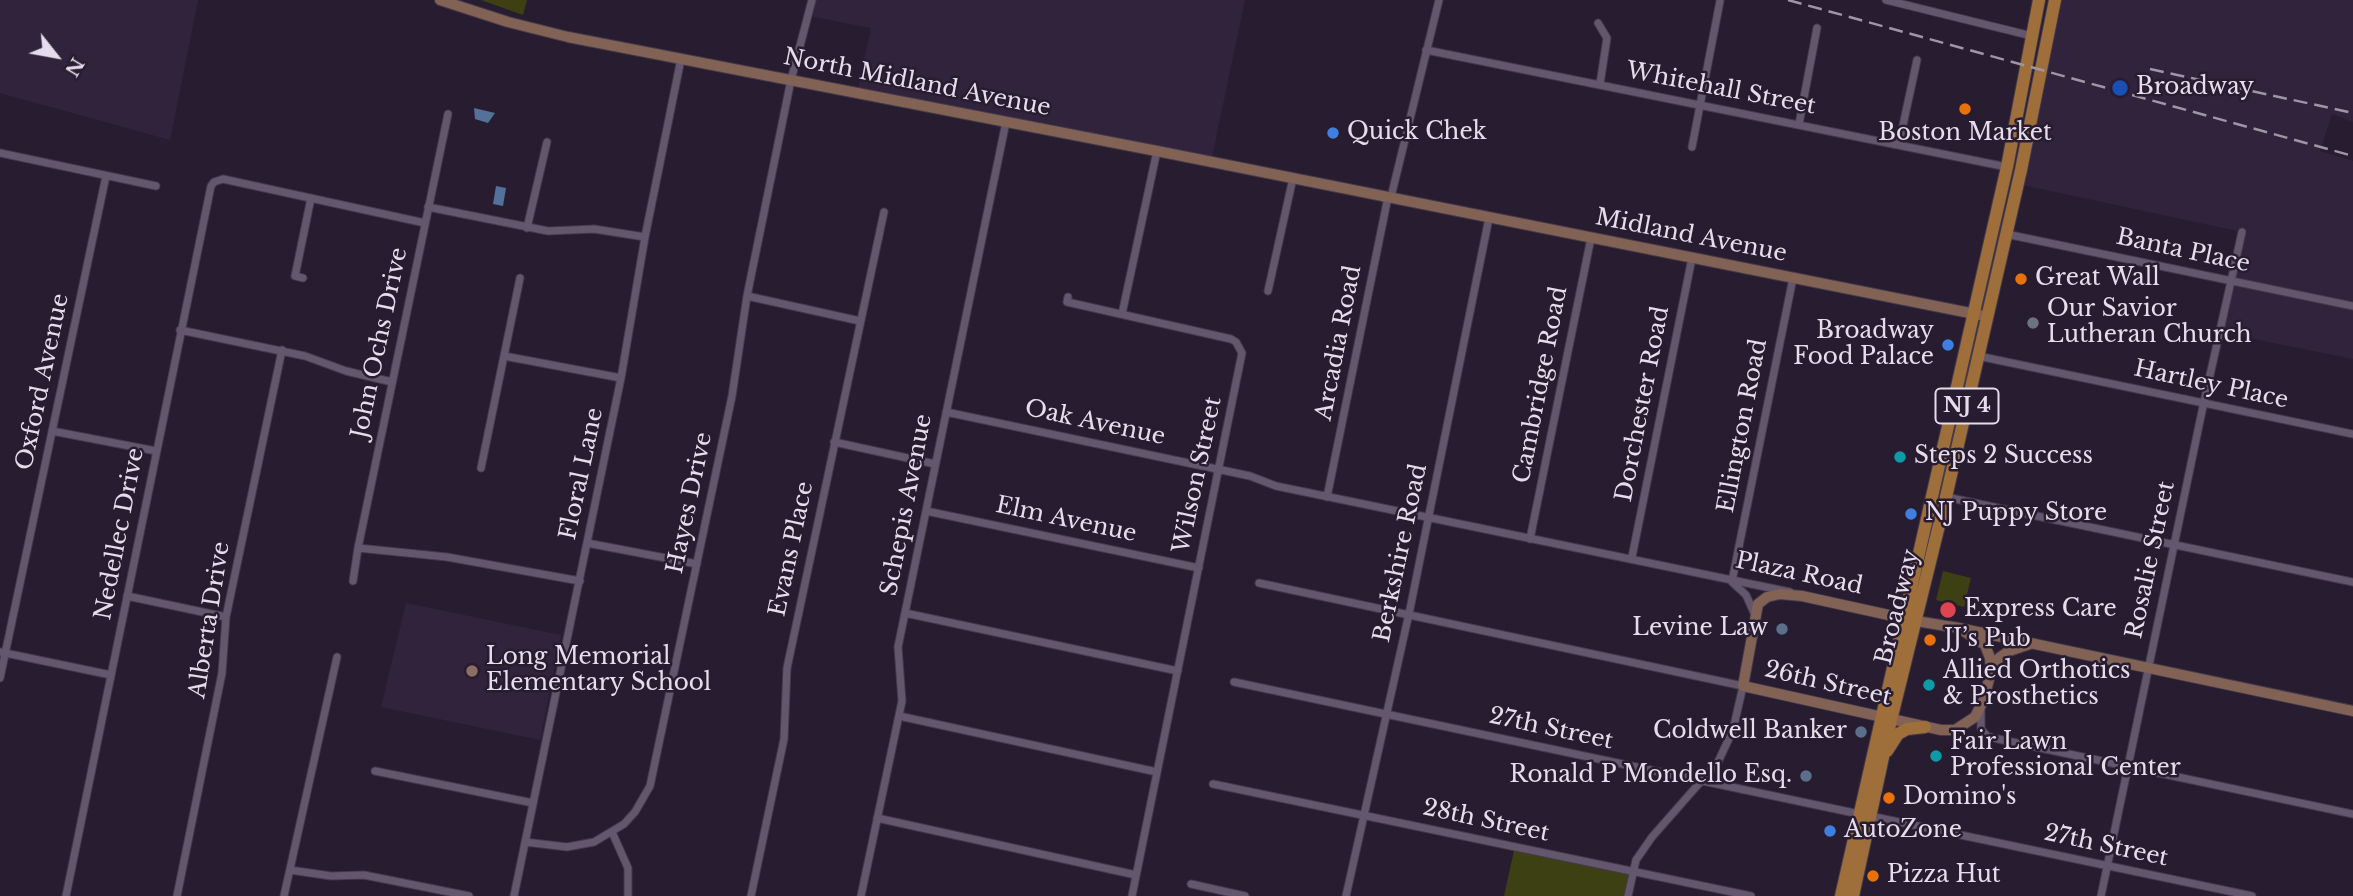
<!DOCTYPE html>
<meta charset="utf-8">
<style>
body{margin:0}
#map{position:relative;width:2353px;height:896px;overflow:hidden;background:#281c30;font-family:"Libre Baskerville",serif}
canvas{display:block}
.north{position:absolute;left:21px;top:21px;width:70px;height:70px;-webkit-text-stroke:5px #281c30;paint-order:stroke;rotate:121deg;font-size:19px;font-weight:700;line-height:28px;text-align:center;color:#e5ddeb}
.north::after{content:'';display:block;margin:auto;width:24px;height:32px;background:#e5ddeb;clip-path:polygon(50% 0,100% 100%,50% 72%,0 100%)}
</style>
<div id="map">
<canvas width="2353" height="896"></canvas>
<div class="north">N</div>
</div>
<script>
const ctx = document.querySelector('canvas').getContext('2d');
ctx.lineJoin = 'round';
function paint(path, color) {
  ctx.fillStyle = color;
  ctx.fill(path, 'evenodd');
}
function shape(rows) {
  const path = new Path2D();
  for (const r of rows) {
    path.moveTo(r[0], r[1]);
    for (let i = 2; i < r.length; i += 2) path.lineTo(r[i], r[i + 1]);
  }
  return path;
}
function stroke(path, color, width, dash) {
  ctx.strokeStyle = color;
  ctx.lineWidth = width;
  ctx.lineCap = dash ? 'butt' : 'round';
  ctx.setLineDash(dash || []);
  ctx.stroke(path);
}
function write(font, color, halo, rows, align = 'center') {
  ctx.font = font + ' "Libre Baskerville",serif';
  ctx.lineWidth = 5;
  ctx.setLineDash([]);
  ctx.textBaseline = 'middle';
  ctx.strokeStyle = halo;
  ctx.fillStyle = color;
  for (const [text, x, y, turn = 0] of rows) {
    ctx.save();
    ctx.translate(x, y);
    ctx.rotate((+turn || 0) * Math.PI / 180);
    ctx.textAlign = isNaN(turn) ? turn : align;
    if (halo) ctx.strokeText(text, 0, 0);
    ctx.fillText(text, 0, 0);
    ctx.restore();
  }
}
paint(shape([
 [0,0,198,0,170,140,0,93],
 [812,0,1245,0,1211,162,857,93,871,28,809,16],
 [2055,0,2353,0,2353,122,2332,114,2320,151,2353,161,2353,359,2219,332,2242,232,2018,184],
 [406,603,561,635,540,740,381,707]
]), '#32233c');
paint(shape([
 [481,0,527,0,523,15],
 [1943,571,1971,578,1964,607,1936,600],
 [1515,846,1634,870,1628,896,1504,896]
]), '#3d4012');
paint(shape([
 [474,108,495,113,488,123,475,119],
 [496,186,506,188,503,206,493,204]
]), '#54719a');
const street = shape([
 [1886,0,2032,36],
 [1598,23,1607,38,1600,84],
 [1426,50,2007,167],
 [1799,124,1817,28],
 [1899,144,1917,60],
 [1692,147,1720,1],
 [0,153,156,186],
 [1391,197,1439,0],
 [428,207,548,231,594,229,645,237],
 [527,228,547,142],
 [2006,234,2353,306],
 [303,278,295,276,311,198],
 [1268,291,1293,178],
 [747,296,860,321],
 [1068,297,1067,302,1231,339,1236,342,1242,353,1132,896],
 [1122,314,1157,151],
 [180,330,305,356,346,371,392,382],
 [504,356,621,378],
 [1978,356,2353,434],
 [946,412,1250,476,1276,486,1790,592],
 [52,431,156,451],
 [834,442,935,464],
 [481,468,520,278],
 [1327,497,1388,197],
 [1946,497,2353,582],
 [926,511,1199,568],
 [1530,539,1591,238],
 [587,543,697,564],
 [358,548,447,557,580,581],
 [1632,557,1692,258],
 [353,581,358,548,448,114],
 [1732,581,1793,278],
 [1732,582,1746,595,1755,615],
 [1259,583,1743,686,1733,730,1718,762,1652,837,1636,860,1628,896],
 [127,596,226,617],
 [905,613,1178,671],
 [0,652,111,675],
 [0,678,106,176],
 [1234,682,1859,814],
 [1981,710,1981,729,1987,736,1998,739,2353,814],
 [899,716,1157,772],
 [375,771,533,803],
 [1213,784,1751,896],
 [1870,816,2252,896],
 [877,818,1136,875],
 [612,832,628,868,628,896],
 [525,842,567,847,594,842,624,824,635,812,650,786,732,396,747,296,791,80,812,0],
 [290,870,331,876,364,875,469,896],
 [1191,884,1245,896],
 [66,896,211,186,214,182,223,179,425,223],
 [177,896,222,673,226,617,282,350],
 [284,896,337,657],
 [514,896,621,378,645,237,681,59],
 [751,896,784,739,787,668,884,212],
 [861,896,902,701,898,647,1006,122],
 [1346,896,1410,609,1489,218],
 [2101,896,2202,411,2242,232]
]);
const secondary = shape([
 [440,0,508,22,568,37,1162,152,1980,315],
 [1959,628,1985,645,1990,658,1991,671,1984,699,1975,717,1955,730,1941,730,1743,686,1758,604,1767,597,1780,594,1802,596,1916,621,1959,628,2353,711],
 [1991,671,1999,658,2009,651,2030,644]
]);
const primary = shape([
 [1887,751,1898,734,1907,729,1925,727],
 [1841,896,2007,167,2039,0],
 [1853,896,1891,720,1946,497,2021,170,2055,0]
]);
stroke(street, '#443a4a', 9);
stroke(secondary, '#443a4a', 12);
stroke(primary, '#443a4a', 14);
stroke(street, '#64576d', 7);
stroke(secondary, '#816254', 10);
stroke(primary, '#9e6e3b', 12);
stroke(shape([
 [1788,0,2353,156],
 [2150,69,2353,113]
]), '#9f95a5', 2.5, [14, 7]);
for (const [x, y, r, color] of [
 [2120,88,9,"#1a4fb4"],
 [1965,109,7,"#e8710a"],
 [1333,133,7,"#3f7fe0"],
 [2021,279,7,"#e8710a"],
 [2033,323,7,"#6b7280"],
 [1948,345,7,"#3f7fe0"],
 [1900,457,7,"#0f9aa8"],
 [1911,514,7,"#3f7fe0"],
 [1948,610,9,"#e0444e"],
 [1782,629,7,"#5c6f8a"],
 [1930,640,7,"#e8710a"],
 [472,671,7,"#8d6e63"],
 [1929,685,7,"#0f9aa8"],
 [1861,732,7,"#5c6f8a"],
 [1936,756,7,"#0f9aa8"],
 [1806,776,7,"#5c6f8a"],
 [1889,798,7,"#e8710a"],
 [1830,831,7,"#3f7fe0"],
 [1873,876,7,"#e8710a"]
]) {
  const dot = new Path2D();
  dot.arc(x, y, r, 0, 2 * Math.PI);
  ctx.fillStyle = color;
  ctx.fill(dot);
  stroke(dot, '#281c30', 2.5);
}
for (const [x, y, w] of [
 [1967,406,63]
]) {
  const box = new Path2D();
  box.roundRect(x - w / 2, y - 17.5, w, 35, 5);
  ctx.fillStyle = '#281c30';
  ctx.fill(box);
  stroke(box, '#e5ddeb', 2);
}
write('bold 21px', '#e5ddeb', null, [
 ["NJ 4",1967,406]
]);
write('23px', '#e5ddeb', '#281c30', [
 ["North Midland Avenue",917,83,11],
 ["Whitehall Street",1721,89,11],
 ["Midland Avenue",1691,236,11],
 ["Banta Place",2183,251,12],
 ["John Ochs Drive",380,343,-78],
 ["Arcadia Road",1339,343,-79],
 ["Oxford Avenue",43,382,-78],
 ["Cambridge Road",1541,385,-79],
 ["Hartley Place",2211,385,12],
 ["Dorchester Road",1643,404,-79],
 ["Oak Avenue",1095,423,12],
 ["Ellington Road",1743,426,-79],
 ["Floral Lane",582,474,-78],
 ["Wilson Street",1198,475,-78],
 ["Hayes Drive",690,503,-78],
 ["Schepis Avenue",907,505,-79],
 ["Elm Avenue",1066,520,12],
 ["Nedellec Drive",120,534,-79],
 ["Evans Place",792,549,-78],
 ["Berkshire Road",1401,553,-78],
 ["Rosalie Street",2151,560,-78],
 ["Plaza Road",1799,574,12],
 ["Broadway",1898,607,-76],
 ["Alberta Drive",210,620,-81],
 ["26th Street",1828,684,13],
 ["27th Street",1551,729,12],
 ["28th Street",1486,821,12],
 ["27th Street",2106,846,12]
]);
write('23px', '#e5ddeb', '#281c30', [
 ["Broadway",2136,88],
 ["Quick Chek",1347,133],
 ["Boston Market",1965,134,"center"],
 ["Great Wall",2035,279],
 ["Our Savior",2047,310],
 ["Lutheran Church",2047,336],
 ["Broadway",1934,332,"right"],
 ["Food Palace",1934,358,"right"],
 ["Steps 2 Success",1914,457],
 ["NJ Puppy Store",1925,514],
 ["Express Care",1964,610],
 ["Levine Law",1768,629,"right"],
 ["JJ’s Pub",1944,640],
 ["Long Memorial",486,658],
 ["Elementary School",486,684],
 ["Allied Orthotics",1943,672],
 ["& Prosthetics",1943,698],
 ["Coldwell Banker",1847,732,"right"],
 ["Fair Lawn",1950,743],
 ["Professional Center",1950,769],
 ["Ronald P Mondello Esq.",1792,776,"right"],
 ["Domino's",1903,798],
 ["AutoZone",1844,831],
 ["Pizza Hut",1887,876]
], 'left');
</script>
